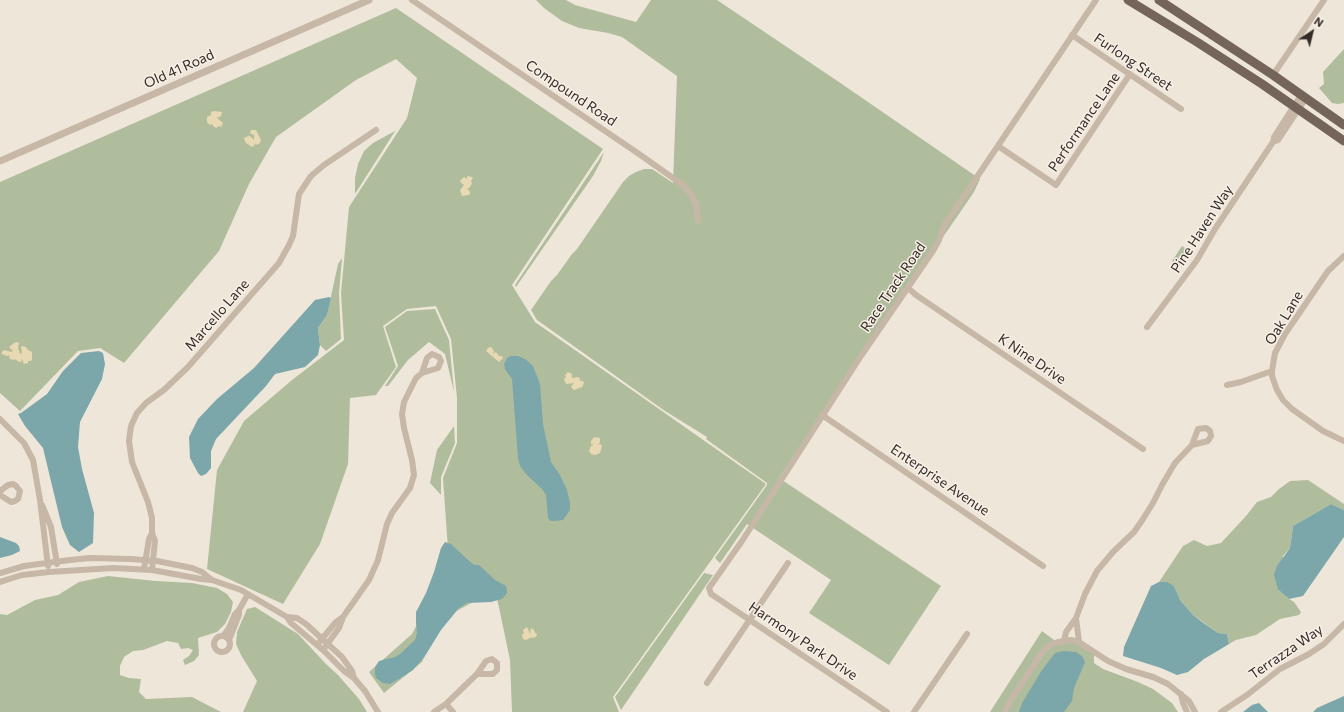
<!DOCTYPE html>
<style>
body{margin:0}
#map{position:relative;width:1344px;height:712px;overflow:hidden;background:#efe6da;font-family:Commissioner,sans-serif}
canvas{display:block}
.north{position:absolute;left:1292px;top:12px;width:40px;height:40px;-webkit-text-stroke:3px #f8f0e6;paint-order:stroke;rotate:35deg;font-size:11px;font-weight:700;line-height:16px;text-align:center;color:#342c27}
.north::after{content:'';display:block;margin:auto;width:14px;height:18px;background:#342c27;clip-path:polygon(50% 0,100% 100%,50% 72%,0 100%)}
</style>
<div id="map">
<canvas width="1344" height="712"></canvas>
<div class="north">N</div>
</div>
<script>
const ctx = document.querySelector('canvas').getContext('2d');
ctx.lineJoin = 'round';
function paint(path, color) {
  ctx.fillStyle = color;
  ctx.fill(path, 'evenodd');
}
function shape(rows) {
  const path = new Path2D();
  for (const r of rows) {
    if (r.length === 3) {
      path.moveTo(r[0] + r[2], r[1]);
      path.arc(r[0], r[1], r[2], 0, 2 * Math.PI);
      continue;
    }
    path.moveTo(r[0], r[1]);
    for (let i = 2; i < r.length; i += 2) path.lineTo(r[i], r[i + 1]);
  }
  return path;
}
function stroke(path, color, width, dash) {
  ctx.strokeStyle = color;
  ctx.lineWidth = width;
  ctx.lineCap = dash ? 'butt' : 'round';
  ctx.setLineDash(dash || []);
  ctx.stroke(path);
}
function write(font, color, halo, rows, align = 'center') {
  ctx.font = font + ' Commissioner,sans-serif';
  ctx.lineWidth = 3;
  ctx.setLineDash([]);
  ctx.textBaseline = 'middle';
  ctx.strokeStyle = halo;
  ctx.fillStyle = color;
  for (const [text, x, y, turn = 0] of rows) {
    ctx.save();
    ctx.translate(x, y);
    ctx.rotate((+turn || 0) * Math.PI / 180);
    ctx.textAlign = isNaN(turn) ? turn : align;
    if (halo) ctx.strokeText(text, 0, 0);
    ctx.fillText(text, 0, 0);
    ctx.restore();
  }
}
paint(shape([
 [536,0,566,0,575,5,636,22,651,0,717,0,836,80,980,179,974,192,818,419,779,478,941,586,889,665,809,613,831,580,747,524,720,563,715,558,767,485,767,483,706,439,707,437,665,411,537,320,531,310,551,281,557,275,572,254,577,249,623,182,629,176,636,172,644,169,652,169,673,183,677,76,622,37,608,33,579,28,562,21,544,8],
 [396,8,603,149,512,285,535,322,766,484,613,697,619,712,512,712,510,660,497,598,481,598,443,618,422,662,384,693,369,672,412,634,449,564,443,478,457,443,457,398,451,339,436,306,407,309,383,326,396,367,376,395,350,398,348,464,320,544,283,604,207,569,217,470,244,421,292,380,344,340,341,293,349,207,407,118,417,78,396,59,356,80,276,137,249,184,219,251,124,363,100,348,78,351,20,411,0,393,0,182],
 [1344,49,1344,103,1338,104,1332,103,1319,88,1324,84,1323,72],
 [399,125,355,194,355,178,358,164,364,151,373,143,395,131],
 [604,152,601,161,593,176,516,287,515,285],
 [1182,246,1189,251,1179,266,1172,261],
 [342,258,339,293,341,339,326,351,320,345,318,328,327,315,338,264],
 [435,309,449,340,454,392,445,354,429,342,408,360,388,386,385,386,398,366,385,327,407,311],
 [454,426,455,443,441,477,441,495,430,483,437,450],
 [1308,480,1344,504,1344,510,1331,504,1293,526,1290,548,1283,556,1286,597,1294,602,1301,612,1299,615,1280,619,1256,635,1236,640,1229,644,1227,634,1218,633,1193,615,1180,600,1174,586,1159,582,1183,546,1194,540,1207,546,1221,543,1246,516,1257,502,1271,497,1279,489,1290,481],
 [704,573,713,575,621,710,615,697],
 [108,576,156,581,192,583,217,588,227,594,233,602,231,612,225,624,217,632,198,638,199,655,194,661,185,665,183,660,189,656,193,650,188,648,181,649,178,643,167,641,143,650,133,651,124,657,120,666,120,675,129,678,141,679,139,692,146,699,192,697,221,712,0,712,0,614,7,615,35,600,58,595,79,582],
 [255,607,298,634,326,664,338,675,359,699,367,712,243,712,257,681,241,655,236,644,237,632,247,609],
 [1042,631,1058,643,1078,643,1094,651,1094,663,1103,669,1138,682,1153,689,1172,703,1178,712,990,712]
]), '#b0bd9c');
paint(shape([
 [214,111,222,112,221,116,217,118,223,123,221,127,219,126,216,128,213,126,213,124,210,125,207,122,207,117,211,115,211,112],
 [251,130,256,130,261,140,260,143,256,145,255,143,254,146,252,147,246,143,244,139,245,137,250,136,254,140,254,135,250,133],
 [467,176,472,177,473,178,471,181,472,183,470,187,467,189,469,190,470,193,469,195,462,196,460,190,464,185,461,183,460,181,464,177,467,179],
 [17,342,19,343,18,347,20,354,22,353,21,347,22,346,26,347,28,350,32,352,32,359,31,361,28,361,28,363,24,364,22,359,21,362,20,362,16,360,16,359,14,360,10,359,9,355,7,356,2,354,2,352,4,350,11,352,13,351,9,347,14,343],
 [491,347,494,351,493,354,496,352,499,356,502,356,503,358,499,362,486,351,488,348],
 [568,372,572,374,572,378,578,377,580,379,580,381,583,381,584,383,582,387,574,390,571,387,574,383,566,384,564,379,566,377,565,375],
 [594,437,600,438,600,442,598,445,600,444,602,446,600,453,595,455,591,454,589,451,591,446,594,445,591,444,591,441],
 [527,627,530,634,531,628,534,630,535,633,537,634,536,637,530,638,526,640,523,639,522,634,524,634,523,630]
]), '#e9d9b3');
paint(shape([
 [329,297,331,298,327,315,318,328,320,345,318,355,305,367,275,374,266,386,216,439,211,451,211,468,206,474,201,476,198,473,190,458,189,437,198,419,217,399,254,368,315,300],
 [99,351,103,353,105,364,102,379,80,422,78,447,82,469,94,513,93,543,79,552,70,545,62,527,43,448,25,426,18,414,21,413,47,394,63,371,81,353],
 [512,356,518,356,525,359,533,366,540,384,543,424,551,462,560,475,567,490,570,503,570,510,563,520,555,521,551,521,548,518,546,495,542,489,526,474,520,466,518,458,512,379,505,369,504,364,508,357],
 [1331,504,1344,510,1344,537,1303,596,1289,599,1278,589,1274,575,1277,566,1290,548,1293,526],
 [0,537,16,543,19,546,20,551,12,555,0,558],
 [445,542,451,544,468,560,474,565,479,565,495,580,506,586,507,593,502,599,491,602,467,603,459,608,441,630,425,656,413,670,404,676,390,684,383,683,376,678,375,674,375,667,379,661,395,657,400,654,415,640,417,633,416,623,416,612,426,593,434,572,441,548],
 [1159,582,1167,582,1174,586,1180,600,1193,615,1202,622,1218,633,1227,634,1229,644,1204,659,1188,672,1177,675,1161,668,1123,656,1124,647,1151,586],
 [1063,651,1076,652,1082,656,1085,662,1074,688,1072,701,1064,712,1019,712,1022,703,1042,670,1055,653],
 [1344,696,1344,712,1313,712,1317,708],
 [1259,703,1268,712,1243,712,1252,705]
]), '#7ba6aa');
stroke(shape([
 [412,0,639,154,683,185,690,193,696,204,698,221],
 [1072,35,1181,109],
 [1273,75,1324,0],
 [1273,142,1278,140,1306,98],
 [998,146,1056,185,1130,74],
 [1344,256,1328,271,1285,334,1275,353,1272,371,1272,376,1277,390,1283,400,1292,409,1323,431,1344,441],
 [908,288,916,295,1143,449],
 [1147,327,1197,260,1215,229,1273,142,1274,137,1301,95],
 [1227,385,1241,382,1272,371],
 [822,415,1043,566],
 [0,419,24,443,33,460,40,500,48,566],
 [0,491,8,485,13,484,16,486,20,491,18,499,15,501,11,502,0,495],
 [42,505,51,527,57,564],
 [144,569,149,539,152,533,152,518,148,502,132,462,129,441,131,426,137,413,146,403,165,389,188,367,279,263,289,245,293,236,299,194,311,176,324,165,376,130],
 [152,570,155,541,152,533],
 [0,573,24,566,70,560,90,558,131,559,157,561,192,568,202,572,212,580],
 [0,582,22,575,49,572,113,568,152,570,201,579,212,580,241,590,287,617,297,618,306,624,342,657,352,671,354,678],
 [287,617,291,623,323,650,344,671,354,678,365,691,378,712],
 [1076,618,1079,642],
 [222,644,8],
 [223,636,229,628,235,614,239,610,248,594],
 [229,640,239,615,239,610],
 [1064,641,1066,632,1076,618,1085,594,1097,571,1113,552,1134,532,1143,519,1153,503,1162,485,1175,463,1192,445,1208,441,1211,436,1210,431,1206,428,1198,429,1192,445],
 [317,645,335,623,343,617],
 [323,650,339,628,343,617,369,580,378,560,387,524,392,513,410,488,414,475,412,460,404,428,402,414,404,402,416,378,422,373,438,368,441,361,439,357,432,354,427,358,422,373],
 [707,683,788,563],
 [1181,694,1183,703,1187,712],
 [446,704,453,712],
 [434,712,446,704,477,674,486,661,492,659,497,663,497,670,493,674,477,674],
 [887,712,711,594,709,588,742,541,861,356,933,251,939,240,944,226,1096,0],
 [914,712,967,634],
 [1005,712,1009,703,1042,652,1050,645,1058,642,1071,640,1079,642,1108,661,1126,669,1153,677,1168,684,1189,701,1195,712],
 [1221,712,1247,695,1280,669,1309,654,1324,644,1344,624]
]), '#c6b7a7', 6);
stroke(shape([
 [0,161,369,0]
]), '#c6b7a7', 7);
stroke(shape([
 [1128,0,1197,42,1262,84,1344,141],
 [1159,0,1273,75,1344,125]
]), '#746459', 9);
write('14px', '#342c27', '#f8f0e6', [
 ["Furlong Street",1133,62,34],
 ["Old 41 Road",179,69,-24],
 ["Compound Road",571,93,34],
 ["Performance Lane",1084,122,-56],
 ["Pine Haven Way",1202,229,-57],
 ["Race Track Road",893,287,-56],
 ["Marcello Lane",217,315,-49],
 ["Oak Lane",1284,318,-59],
 ["K Nine Drive",1032,359,34],
 ["Enterprise Avenue",940,480,34],
 ["Harmony Park Drive",803,641,34],
 ["Terrazza Way",1286,652,-34]
]);
</script>
